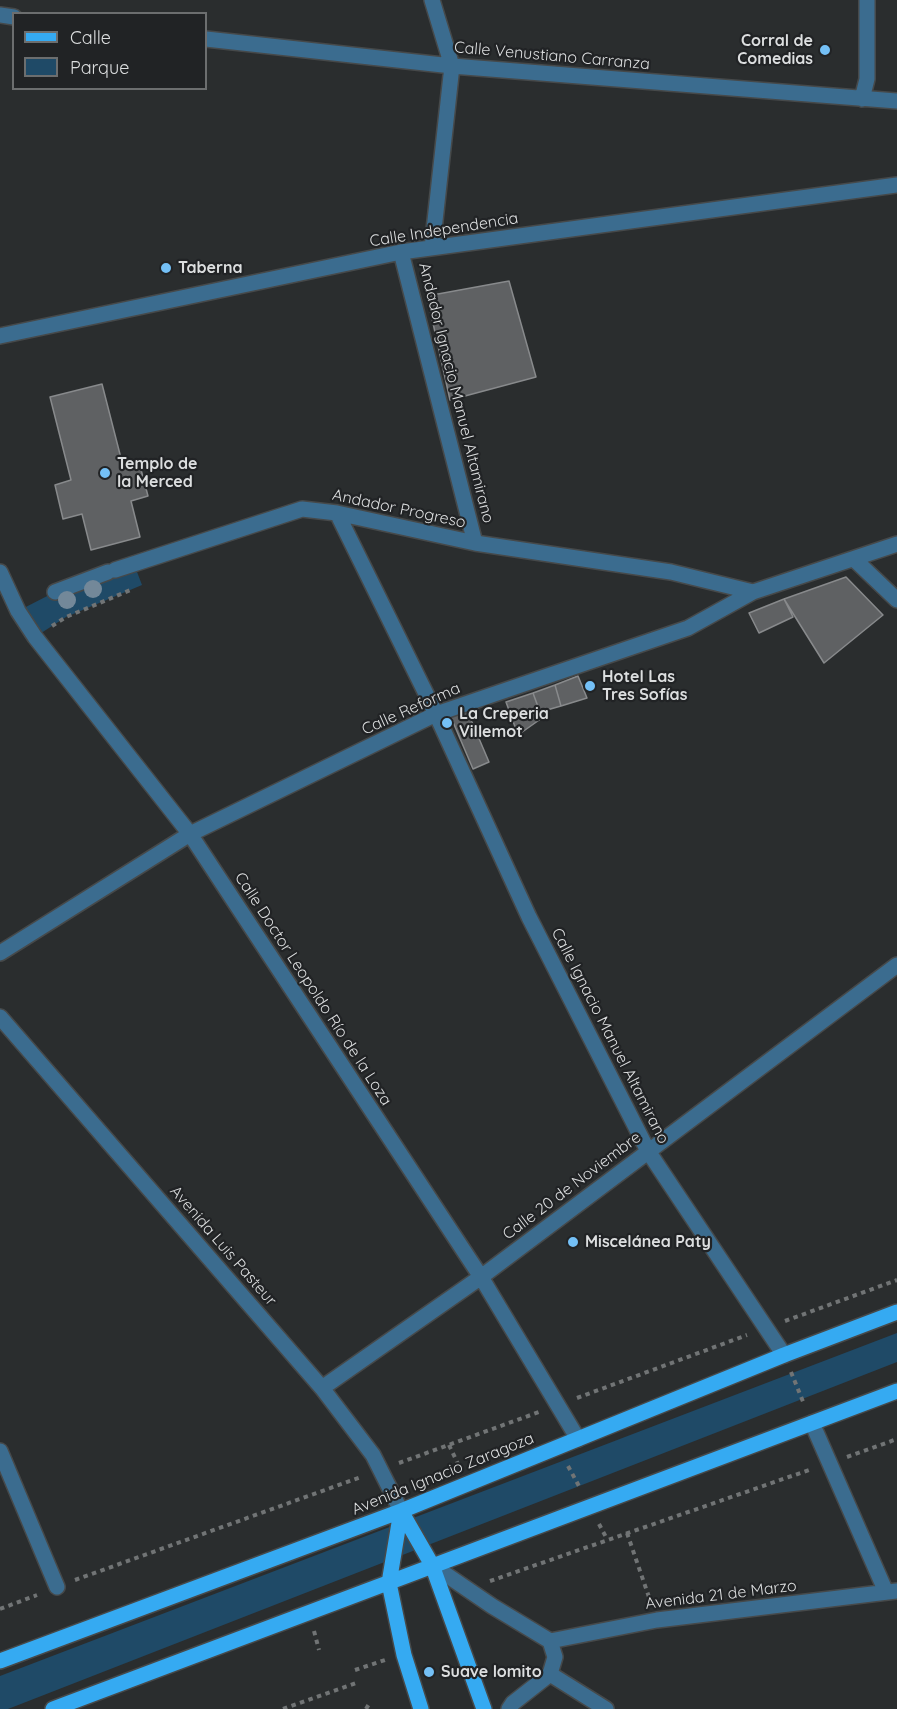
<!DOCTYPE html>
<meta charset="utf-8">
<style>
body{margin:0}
#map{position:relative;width:897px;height:1709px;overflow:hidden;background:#2a2d2e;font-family:Quicksand,sans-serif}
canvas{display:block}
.legend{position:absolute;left:12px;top:12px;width:195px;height:78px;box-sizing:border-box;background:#212325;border:2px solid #6c6e6f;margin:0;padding:8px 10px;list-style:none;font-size:18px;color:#dcdedf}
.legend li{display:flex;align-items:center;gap:12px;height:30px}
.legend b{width:30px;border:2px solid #6c6e6f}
</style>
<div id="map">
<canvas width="897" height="1709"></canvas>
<ul class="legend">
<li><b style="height:8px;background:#35aaf2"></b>Calle</li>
<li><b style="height:16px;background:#1f4a67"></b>Parque</li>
</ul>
</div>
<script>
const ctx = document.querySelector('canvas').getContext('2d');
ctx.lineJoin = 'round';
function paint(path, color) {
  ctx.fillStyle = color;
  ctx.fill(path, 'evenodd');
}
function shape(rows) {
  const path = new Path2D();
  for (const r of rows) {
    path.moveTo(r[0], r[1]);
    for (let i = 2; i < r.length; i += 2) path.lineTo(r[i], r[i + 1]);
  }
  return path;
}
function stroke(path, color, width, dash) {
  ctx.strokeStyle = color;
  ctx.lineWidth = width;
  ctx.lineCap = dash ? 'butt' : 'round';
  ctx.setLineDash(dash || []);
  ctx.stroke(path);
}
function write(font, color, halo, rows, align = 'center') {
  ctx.font = font + ' Quicksand,sans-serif';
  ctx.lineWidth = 4.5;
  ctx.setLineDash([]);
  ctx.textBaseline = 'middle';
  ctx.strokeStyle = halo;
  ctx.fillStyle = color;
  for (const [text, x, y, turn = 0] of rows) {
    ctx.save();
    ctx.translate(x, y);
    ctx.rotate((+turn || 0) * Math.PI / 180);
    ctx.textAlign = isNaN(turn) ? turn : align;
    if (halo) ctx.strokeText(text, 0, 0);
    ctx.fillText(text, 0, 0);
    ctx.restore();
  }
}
paint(shape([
 [134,564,142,585,66,617,35,637,18,611,55,592],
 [897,1333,897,1362,8,1709,0,1709,0,1676]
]), '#1f4a67');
const building = shape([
 [509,281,536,377,450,400,427,296,509,281],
 [102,384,123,466,139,462,148,496,131,501,140,537,91,550,82,514,63,519,55,485,71,480,50,397,102,384],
 [846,577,883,615,824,663,784,599,846,577],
 [784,599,793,617,759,633,749,613,784,599],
 [578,676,587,698,561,706,555,685,578,676],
 [555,685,561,706,540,712,533,693,555,685],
 [533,693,542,718,518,735,506,702,533,693],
 [466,708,489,762,473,769,450,715,466,708]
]);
paint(building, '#5f6163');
stroke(building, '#888a8c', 1.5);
const minor = shape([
 [0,15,14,17],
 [206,39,452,66,897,101],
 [862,99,867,79,867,0],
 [432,248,452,66,432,0],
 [401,252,475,543],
 [0,336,401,252,897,185],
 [337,513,436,714,529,917,648,1151,784,1355],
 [854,559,897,600],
 [115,570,302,509,337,513,475,543,671,572,753,592],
 [0,572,18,611,35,637,190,834,481,1277,578,1439],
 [55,592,108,572],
 [0,953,190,834,436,714,688,628,753,592,897,544],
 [0,1017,322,1388,373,1455,401,1511],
 [322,1388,481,1277,897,965],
 [812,1423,886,1592],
 [0,1451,57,1587],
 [432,1565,492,1606,550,1641,555,1657,550,1674,513,1703,509,1709],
 [550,1641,657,1620,897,1591],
 [550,1674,606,1709]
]);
const major = shape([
 [401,1511,432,1565,484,1709],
 [401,1511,389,1583,404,1655,421,1709],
 [0,1661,401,1511,784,1355,897,1312],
 [53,1709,897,1391]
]);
stroke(minor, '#46494a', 18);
stroke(major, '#46494a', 18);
stroke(shape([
 [52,626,66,617,133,589],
 [785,1321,897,1280],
 [791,1372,804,1404],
 [577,1398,747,1335],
 [449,1445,459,1466],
 [847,1457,897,1439],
 [399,1463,539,1412],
 [568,1466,580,1488],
 [599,1524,607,1539],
 [627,1533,650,1600],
 [75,1580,361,1477],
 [490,1581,809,1470],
 [0,1609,37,1595],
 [314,1631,319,1650],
 [355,1670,385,1660],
 [283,1709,359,1682],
 [366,1709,369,1704]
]), '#717475', 4, [4.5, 4.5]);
stroke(minor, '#3b6c8f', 15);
stroke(major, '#35aaf2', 15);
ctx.fillStyle = '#738899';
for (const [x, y] of [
 [93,589],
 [67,600]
]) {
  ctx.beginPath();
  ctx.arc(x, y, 9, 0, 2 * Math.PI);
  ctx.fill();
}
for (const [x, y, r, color] of [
 [825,50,6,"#74c0f6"],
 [166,268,6,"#74c0f6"],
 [105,473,6,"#74c0f6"],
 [590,686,6,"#74c0f6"],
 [447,723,6,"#74c0f6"],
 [573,1242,6,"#74c0f6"],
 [429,1672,6,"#74c0f6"]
]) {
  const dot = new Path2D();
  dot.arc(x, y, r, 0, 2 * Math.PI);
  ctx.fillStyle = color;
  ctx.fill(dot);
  stroke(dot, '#212325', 2);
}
write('bold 16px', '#dcdedf', '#212325', [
 ["Corral de",813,41,"right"],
 ["Comedias",813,59,"right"],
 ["Taberna",178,268],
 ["Templo de",117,464],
 ["la Merced",117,482],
 ["Hotel Las",602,677],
 ["Tres Sofías",602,695],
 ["La Creperia",459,714],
 ["Villemot",459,732],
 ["Miscelánea Paty",585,1242],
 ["Suave lomito",441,1672]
], 'left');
write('16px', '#dcdedf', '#212325', [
 ["Calle Venustiano Carranza",552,56,5],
 ["Calle Independencia",444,230,-9],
 ["Andador Ignacio Manuel Altamirano",456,393,76],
 ["Andador Progreso",399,509,12],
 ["Calle Reforma",411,709,-24],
 ["Calle Doctor Leopoldo Río de la Loza",313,989,57],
 ["Calle Ignacio Manuel Altamirano",610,1036,63],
 ["Calle 20 de Noviembre",572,1186,-37],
 ["Avenida Luis Pasteur",223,1246,49],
 ["Avenida Ignacio Zaragoza",443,1474,-22],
 ["Avenida 21 de Marzo",721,1595,-7]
]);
</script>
